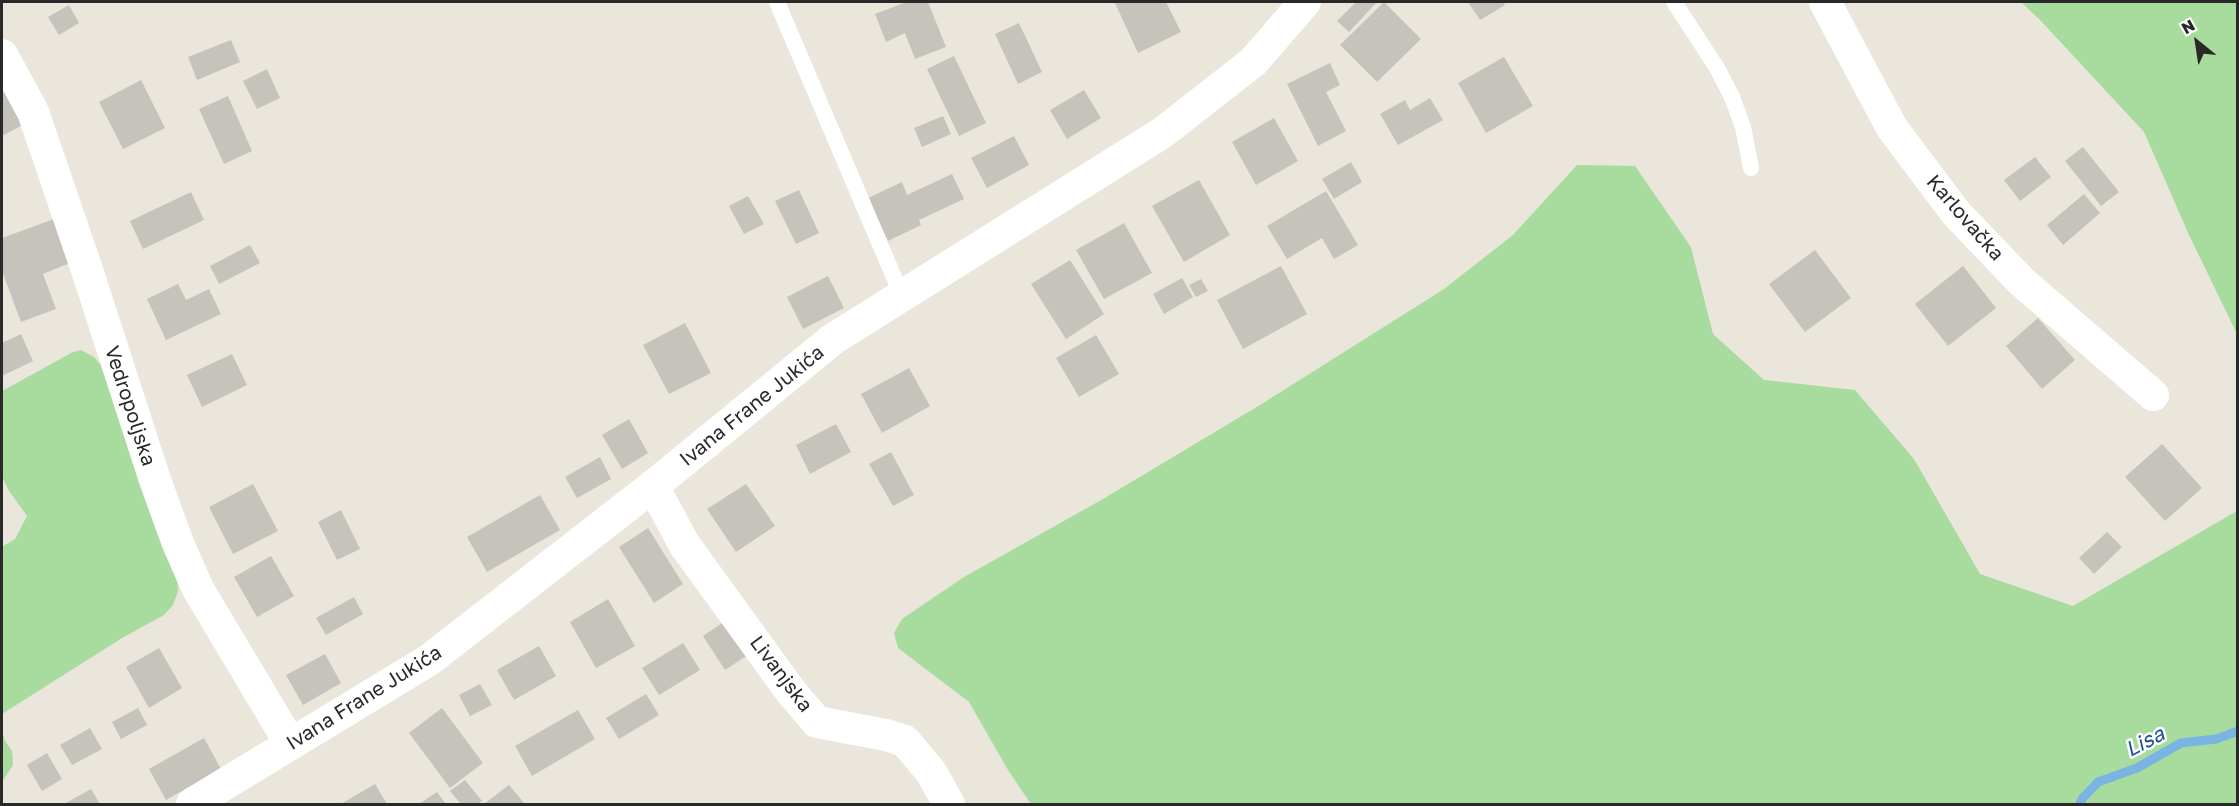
<!DOCTYPE html>
<meta charset="utf-8">
<style>
body{margin:0}
#map{position:relative;width:2239px;height:806px;overflow:hidden;background:#eae6dc;font-family:"Golos Text",sans-serif}
canvas{display:block}
.frame{position:absolute;inset:0;border:3px solid #292929;pointer-events:none}
.north{position:absolute;left:2167px;top:12px;width:60px;height:60px;-webkit-text-stroke:4px #fff;paint-order:stroke;rotate:330deg;font-size:16px;font-weight:700;line-height:24px;text-align:center;color:#292929}
.north::after{content:'';display:block;margin:auto;width:21px;height:27px;background:#292929;clip-path:polygon(50% 0,100% 100%,50% 72%,0 100%)}
</style>
<div id="map">
<canvas width="2239" height="806"></canvas>
<div class="frame"></div>
<div class="north">N</div>
</div>
<script>
const ctx = document.querySelector('canvas').getContext('2d');
ctx.lineJoin = 'round';
function paint(path, color) {
  ctx.fillStyle = color;
  ctx.fill(path, 'evenodd');
}
function shape(rows) {
  const path = new Path2D();
  for (const r of rows) {
    path.moveTo(r[0], r[1]);
    for (let i = 2; i < r.length; i += 2) path.lineTo(r[i], r[i + 1]);
  }
  return path;
}
function stroke(path, color, width, dash) {
  ctx.strokeStyle = color;
  ctx.lineWidth = width;
  ctx.lineCap = dash ? 'butt' : 'round';
  ctx.setLineDash(dash || []);
  ctx.stroke(path);
}
function write(font, color, halo, rows, align = 'center') {
  ctx.font = font + ' "Golos Text",sans-serif';
  ctx.lineWidth = 5;
  ctx.setLineDash([]);
  ctx.textBaseline = 'middle';
  ctx.strokeStyle = halo;
  ctx.fillStyle = color;
  for (const [text, x, y, turn = 0] of rows) {
    ctx.save();
    ctx.translate(x, y);
    ctx.rotate((+turn || 0) * Math.PI / 180);
    ctx.textAlign = isNaN(turn) ? turn : align;
    if (halo) ctx.strokeText(text, 0, 0);
    ctx.fillText(text, 0, 0);
    ctx.restore();
  }
}
paint(shape([
 [2021,2,2237,2,2237,334,2189,235,2144,132,2041,21],
 [1577,165,1635,166,1691,247,1713,334,1764,380,1855,390,1914,459,1980,574,2073,606,2237,511,2237,804,1031,804,1008,770,969,702,898,648,894,633,902,619,964,577,1103,499,1260,405,1444,289,1513,235],
 [81,350,94,357,101,365,139,476,177,571,178,591,173,605,164,615,122,638,2,714,2,547,15,539,27,516,9,491,2,476,2,391,73,352],
 [2,731,5,741,12,751,13,765,2,782]
]), '#a8db9e');
stroke(shape([
 [2080,804,2082,799,2098,782,2137,768,2181,743,2216,739,2238,731]
]), '#7ab4e2', 9);
paint(shape([
 [907,2,928,2,946,47,915,59,905,33,886,42,875,14],
 [1118,2,1166,2,1181,32,1138,53,1115,3],
 [1356,2,1376,3,1349,32,1337,21],
 [1384,2,1421,39,1377,82,1340,45],
 [1468,2,1503,2,1505,5,1480,20],
 [69,5,79,23,59,35,48,17],
 [1019,23,1042,72,1018,84,995,34],
 [231,40,240,62,197,80,188,57],
 [954,56,986,123,959,136,927,69],
 [1504,57,1533,106,1486,133,1458,83],
 [1330,63,1340,85,1326,92,1346,131,1318,146,1287,84],
 [267,69,280,98,257,109,243,81],
 [141,80,165,128,123,149,99,102],
 [8,85,28,122,2,136,2,88],
 [1084,90,1101,118,1067,139,1050,110],
 [228,96,252,151,224,164,199,109],
 [1430,98,1443,120,1398,145,1380,114,1405,100,1410,110],
 [943,116,951,134,922,147,914,128],
 [1274,118,1298,161,1256,185,1232,142],
 [1014,136,1029,165,987,188,971,158],
 [2083,147,2119,192,2101,206,2065,161],
 [2035,157,2051,177,2020,201,2004,180],
 [1351,162,1362,182,1334,199,1322,179],
 [952,174,964,199,919,220,921,225,888,241,868,198,902,182,907,195],
 [1199,180,1230,235,1184,262,1152,206],
 [799,190,819,233,796,244,775,201],
 [1326,191,1358,245,1334,259,1322,238,1287,259,1267,226],
 [191,192,204,220,143,249,130,221],
 [2084,194,2100,213,2063,245,2047,225],
 [748,196,764,224,744,234,729,206],
 [54,219,70,263,43,274,56,309,21,322,2,271,2,238],
 [1124,223,1152,273,1104,299,1076,250],
 [250,245,260,263,219,284,210,266],
 [1815,250,1851,298,1805,332,1769,284],
 [1070,260,1104,314,1066,339,1031,284],
 [1281,266,1307,314,1243,349,1217,300],
 [1963,266,1996,308,1948,346,1915,304],
 [828,276,844,308,803,329,787,297],
 [1182,278,1193,297,1164,314,1153,294],
 [1201,279,1208,291,1196,297,1189,285],
 [178,284,186,300,209,289,221,314,166,340,147,299],
 [2038,318,2075,360,2042,389,2006,346],
 [685,323,711,373,669,394,643,345],
 [21,334,33,361,2,376,2,343],
 [1096,335,1119,374,1079,397,1056,358],
 [232,354,247,385,202,407,187,375],
 [909,368,930,406,882,433,861,394],
 [629,419,648,453,622,469,602,435],
 [836,424,851,452,810,474,796,445],
 [2162,444,2202,488,2165,521,2125,477],
 [891,452,914,495,893,506,869,464],
 [600,457,611,479,577,498,565,477],
 [253,484,278,531,233,554,209,507],
 [746,484,775,526,736,552,707,509],
 [540,495,560,530,487,572,467,537],
 [341,510,360,549,337,560,318,522],
 [648,528,683,584,654,603,619,547],
 [2107,532,2122,547,2094,574,2079,558],
 [271,556,294,596,257,617,234,577],
 [354,597,363,614,326,635,316,618],
 [608,599,635,646,596,668,570,622],
 [731,617,754,651,725,670,703,636],
 [683,643,700,670,659,695,642,668],
 [539,646,556,676,514,700,497,670],
 [159,648,182,688,149,708,126,667],
 [325,654,341,683,303,705,286,675],
 [480,684,492,705,470,716,459,695],
 [646,694,659,715,619,739,606,718],
 [138,708,147,725,121,739,112,722],
 [442,708,483,763,450,788,409,733],
 [578,710,595,739,532,776,515,746],
 [90,728,102,749,72,765,60,745],
 [204,738,221,769,166,800,149,769],
 [47,753,62,779,42,791,27,765],
 [465,780,482,801,478,804,461,804,450,791],
 [375,784,387,804,341,804],
 [509,785,525,804,484,804],
 [91,789,100,804,64,804],
 [437,792,446,804,419,804]
]), '#c5c3bc');
stroke(shape([
 [777,2,902,296],
 [1674,2,1717,68,1732,97,1743,127,1751,168]
]), '#fff', 16);
stroke(shape([
 [1825,2,1892,128,1956,213,2021,281,2153,395],
 [2,55,33,112,87,270,154,477,177,541,198,589,290,743],
 [653,486,684,544,792,693,817,722,886,735,905,741,931,772,949,804],
 [192,804,429,660,653,486,833,339,1162,133,1253,62,1305,2]
]), '#fff', 32);
write('20px', '#292929', '#fff', [
 ["Karlovačka",1965,218,49],
 ["Vedropoljska",130,406,72],
 ["Ivana Frane Jukića",752,406,-39],
 ["Livanjska",781,674,53],
 ["Ivana Frane Jukića",364,698,-32]
]);
write('italic 21px', '#1b518b', '#fff', [
 ["Lisa",2145,742,-27]
]);
</script>
